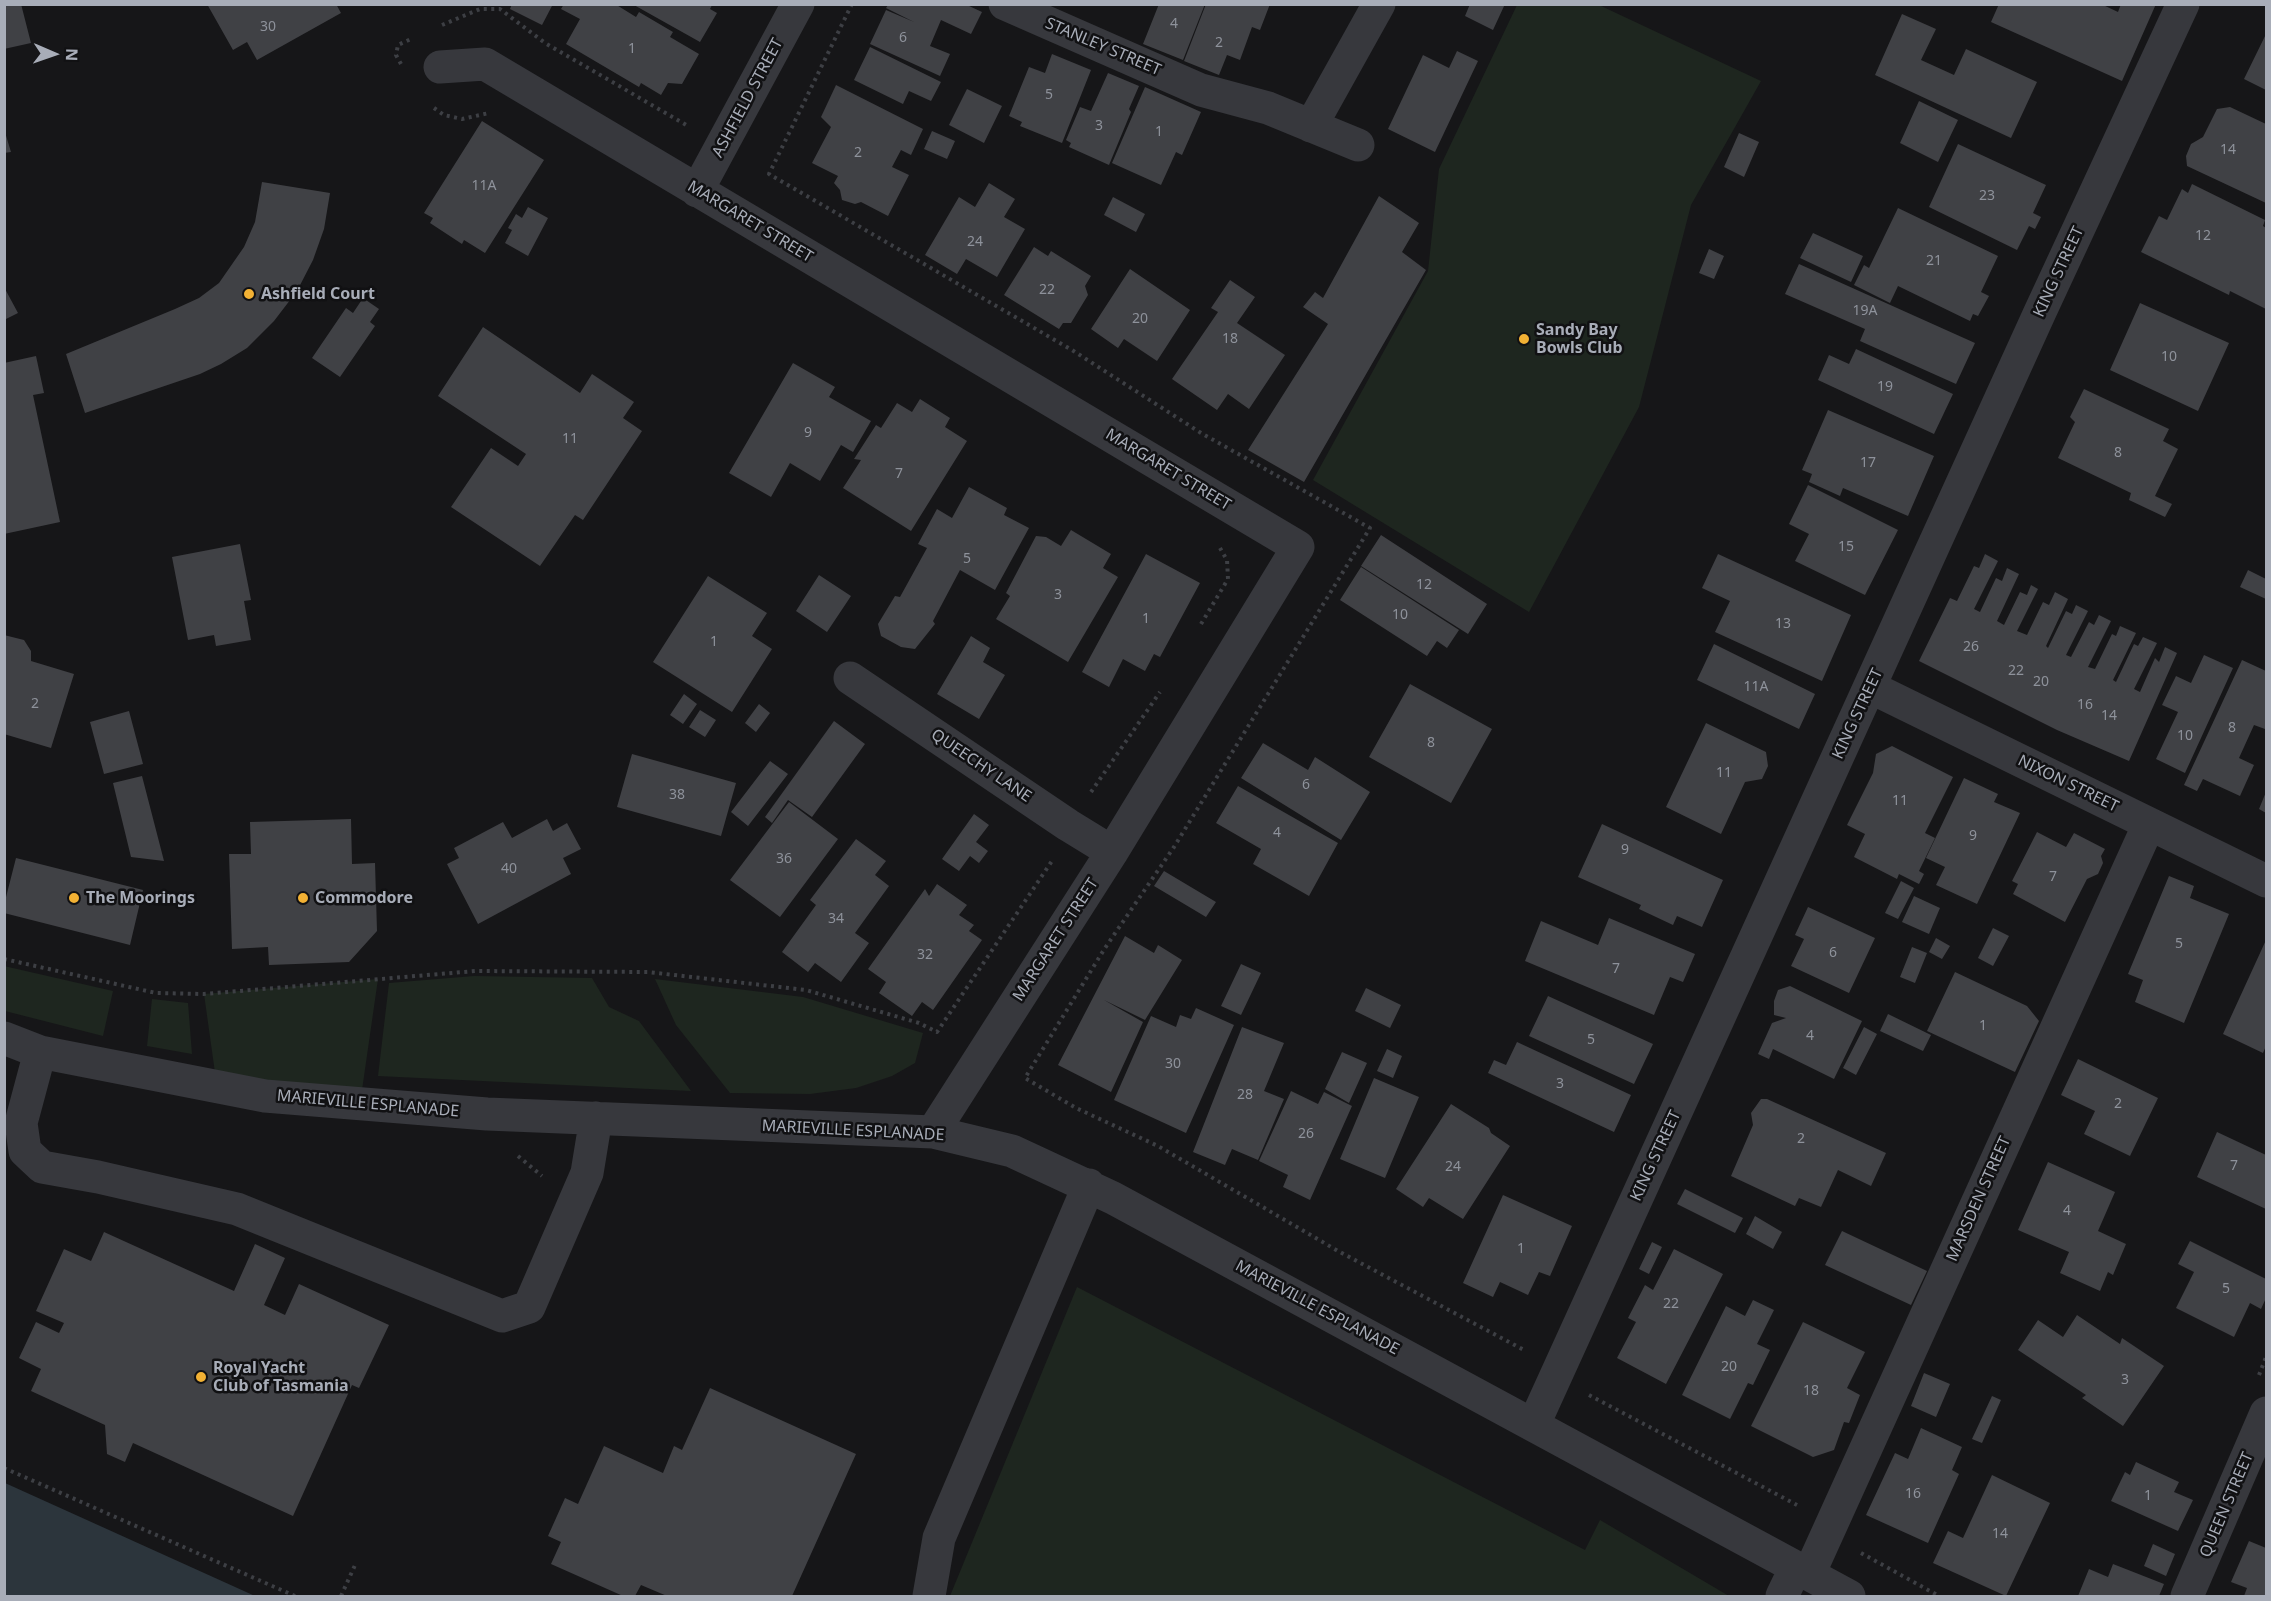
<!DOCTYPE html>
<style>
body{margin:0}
#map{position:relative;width:2271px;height:1601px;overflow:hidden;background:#161618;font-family:"Noto Sans",sans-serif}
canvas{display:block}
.frame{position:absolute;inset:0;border:6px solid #a8adb8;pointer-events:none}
.north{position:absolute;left:24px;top:24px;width:60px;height:60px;-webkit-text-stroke:4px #111113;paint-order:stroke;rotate:92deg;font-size:16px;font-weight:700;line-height:24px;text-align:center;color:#a8adb8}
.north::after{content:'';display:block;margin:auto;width:21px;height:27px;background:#a8adb8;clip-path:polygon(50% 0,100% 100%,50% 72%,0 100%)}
</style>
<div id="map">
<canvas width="2271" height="1601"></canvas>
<div class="frame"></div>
<div class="north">N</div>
</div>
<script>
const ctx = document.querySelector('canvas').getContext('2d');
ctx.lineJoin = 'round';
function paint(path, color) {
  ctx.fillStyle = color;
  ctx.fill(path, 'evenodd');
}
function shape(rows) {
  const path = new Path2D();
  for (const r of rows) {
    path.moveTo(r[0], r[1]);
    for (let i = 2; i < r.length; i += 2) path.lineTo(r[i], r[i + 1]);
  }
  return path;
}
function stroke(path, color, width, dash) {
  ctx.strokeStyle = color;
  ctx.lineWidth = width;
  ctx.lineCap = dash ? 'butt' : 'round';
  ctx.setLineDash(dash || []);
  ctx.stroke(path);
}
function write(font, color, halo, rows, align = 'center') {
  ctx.font = font + ' "Noto Sans",sans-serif';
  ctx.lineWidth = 5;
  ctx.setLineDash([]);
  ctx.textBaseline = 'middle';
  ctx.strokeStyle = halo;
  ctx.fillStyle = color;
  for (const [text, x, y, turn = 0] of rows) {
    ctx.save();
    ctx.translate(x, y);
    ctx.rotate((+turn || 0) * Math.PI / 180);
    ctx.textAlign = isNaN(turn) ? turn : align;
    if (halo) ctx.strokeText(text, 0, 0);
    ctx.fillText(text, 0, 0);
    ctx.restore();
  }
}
paint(shape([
 [1517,5,1599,5,1761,81,1691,205,1639,407,1529,612,1313,480,1428,271,1439,169],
 [4,966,113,991,103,1036,5,1011],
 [474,976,592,978,609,1007,639,1021,691,1091,378,1076,389,983],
 [378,979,360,1104,217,1087,204,994],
 [655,979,803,997,923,1033,915,1063,892,1076,856,1088,810,1094,730,1093,676,1025],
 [152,999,188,1003,192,1054,147,1046],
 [1077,1287,1585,1550,1600,1520,1729,1596,950,1596]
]), '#1e261f');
paint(shape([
 [5,1483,255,1596,5,1596]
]), '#2c353c');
paint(shape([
 [4,4,21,4,31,43,4,49],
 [207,4,336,4,341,13,257,60,247,42,233,50],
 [512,4,553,4,542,25,510,9],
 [564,4,615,4,636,17,639,12,673,32,670,37,699,54,682,84,668,83,661,95,641,83,639,87,566,44,580,19,561,9],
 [1159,4,1205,4,1183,60,1143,44],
 [1206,4,1270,4,1260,30,1252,27,1240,60,1227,55,1219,75,1184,61],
 [1470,4,1505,4,1493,30,1465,16],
 [1999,4,2101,4,2118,12,2121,4,2156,4,2122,81,1991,22],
 [634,5,712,5,710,9,717,13,700,42],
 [888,5,967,5,982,12,971,34,941,20,930,46,950,54,940,76,870,44,886,10,914,22,886,8],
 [1902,14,1936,29,1921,60,1954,75,1966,49,2037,82,2011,138,1875,75],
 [2266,34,2266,90,2244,79],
 [870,47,941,82,931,101,909,91,903,104,854,80],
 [1457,51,1478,61,1435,152,1388,129,1423,55,1449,68],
 [1052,54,1091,70,1062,143,1020,126,1022,122,1009,116,1029,67,1045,73],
 [1108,73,1139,86,1129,109,1131,112,1109,165,1069,147,1071,143,1066,140,1080,107,1091,111],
 [836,85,923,129,911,155,901,150,892,167,909,175,888,216,861,202,855,204,842,200,840,190,834,183,838,176,812,163,831,127,821,117],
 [1145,87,1201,112,1182,155,1176,152,1161,185,1112,163],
 [967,89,1002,106,984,143,949,125],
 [1919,101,1958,120,1938,162,1900,143],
 [2230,107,2266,124,2266,203,2187,166,2186,156,2191,144,2203,137,2217,109],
 [482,121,544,160,485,253,464,240,462,244,430,223,433,218,424,213],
 [4,129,11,152,4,153],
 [932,131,955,141,947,159,924,149],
 [1739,133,1759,142,1744,177,1724,167],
 [1958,144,2046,185,2033,213,2041,217,2035,229,2029,226,2017,250,1929,207],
 [262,182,330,193,324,229,313,260,297,291,274,321,247,348,221,364,200,374,85,413,66,354,175,309,199,298,219,283,244,247,255,222],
 [989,183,1015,199,1004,217,1025,229,997,277,966,259,957,274,925,255,959,197,975,207],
 [2192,184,2265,220,2263,226,2266,228,2266,309,2230,291,2229,295,2141,252,2159,216,2167,220,2182,189,2188,193],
 [1379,196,1419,223,1402,252,1426,270,1304,482,1248,450,1328,324,1303,307,1315,292,1323,298],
 [1113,197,1145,214,1136,232,1104,215],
 [528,207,548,218,528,256,505,243,512,230,508,228,516,214,522,218],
 [1898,208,1998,256,1981,292,1989,296,1978,316,1973,314,1970,321,1898,286,1890,303,1854,285,1864,265,1869,268],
 [1813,233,1863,256,1851,282,1800,258],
 [1034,247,1048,256,1051,251,1091,276,1085,286,1088,295,1071,323,1063,323,1059,329,1004,295],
 [1709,249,1724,256,1714,279,1699,273],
 [1799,264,1975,343,1956,384,1860,341,1865,329,1785,294],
 [1130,269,1190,310,1157,361,1124,339,1118,348,1091,329],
 [1230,280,1255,297,1237,323,1285,355,1249,409,1228,394,1217,410,1172,379,1218,312,1211,308],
 [4,287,18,313,4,320],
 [363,298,379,309,370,322,375,326,340,377,312,358,346,308,353,313],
 [2140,303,2229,343,2198,411,2110,370],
 [483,327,580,393,592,374,634,402,623,418,642,431,583,520,575,515,540,566,451,507,491,448,518,466,526,454,438,396],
 [1856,349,1953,394,1934,434,1818,380,1829,355,1849,364],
 [36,356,44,393,33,395,60,522,4,534,4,363],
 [793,363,835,387,829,397,871,421,853,452,841,445,820,481,790,463,771,497,729,473],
 [2084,389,2169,429,2163,441,2178,449,2155,496,2172,504,2165,517,2129,500,2131,493,2058,458,2075,422,2070,417],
 [920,399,950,418,945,427,967,441,911,531,843,488,861,460,854,459,876,425,881,428,897,403,912,412],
 [1828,410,1934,456,1908,516,1843,488,1840,496,1809,482,1812,474,1802,470],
 [1808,485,1898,530,1865,595,1795,561,1809,534,1789,524],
 [969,487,1007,508,1004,515,1029,528,995,590,960,570,933,621,935,624,915,649,901,647,881,636,878,624,895,596,900,597,927,548,918,544,937,509,952,518],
 [1071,530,1111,554,1103,568,1118,577,1068,662,996,619,1010,596,1006,593,1036,536,1046,537,1061,546],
 [1381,535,1487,604,1468,634,1361,566],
 [240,544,251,600,244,601,251,640,216,646,214,635,188,640,172,557],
 [1146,554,1200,583,1160,657,1154,654,1145,671,1123,659,1109,687,1082,672],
 [1718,554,1851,615,1822,681,1715,632,1730,601,1702,588],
 [1985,554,1998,561,1974,609,1980,612,1996,578,2002,581,2007,568,2019,574,1997,621,2004,625,2020,592,2027,595,2031,585,2038,589,2017,631,2027,635,2043,602,2049,605,2055,592,2068,599,2046,646,2048,648,2066,611,2072,614,2076,605,2088,611,2066,655,2071,657,2089,622,2094,625,2099,615,2111,621,2088,667,2095,669,2112,634,2116,636,2120,626,2136,633,2113,680,2116,682,2134,644,2138,646,2143,637,2157,643,2134,689,2140,692,2155,658,2159,662,2165,647,2177,653,2129,761,2057,730,1919,661,1950,598,1957,601,1974,566,1979,568],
 [1361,567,1459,630,1447,648,1437,641,1427,656,1340,600],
 [2248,570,2266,579,2266,599,2240,587],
 [819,575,851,596,827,632,796,611],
 [708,576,767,613,752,636,772,649,732,712,653,662],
 [4,635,24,640,31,651,31,661,74,674,51,748,4,734],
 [971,636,990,648,983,662,1005,675,979,719,937,694],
 [1714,644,1815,694,1799,729,1697,680],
 [2204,655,2233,668,2185,773,2156,759,2178,712,2162,705,2176,676,2191,683],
 [2242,660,2266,671,2266,726,2265,729,2254,725,2239,758,2254,765,2240,796,2203,779,2197,791,2184,785],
 [1410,684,1492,729,1451,803,1369,757],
 [684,694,697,704,683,724,670,715],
 [759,704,770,713,756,732,745,723],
 [700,710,716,720,705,737,689,727],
 [129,711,143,764,104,774,90,722],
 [834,721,865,744,812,817,788,800,772,823,765,817],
 [1706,723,1766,752,1768,766,1762,779,1745,782,1721,834,1666,807],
 [1263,743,1308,770,1315,757,1370,792,1341,840,1241,778],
 [1892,746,1953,777,1925,833,1935,838,1919,871,1924,874,1919,884,1899,874,1897,879,1854,857,1865,834,1847,825,1873,773,1876,754],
 [632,754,736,783,721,836,617,807],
 [770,761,788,774,748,826,731,812],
 [142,776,164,861,131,857,113,783],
 [1964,778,1998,794,1994,802,2020,813,1977,904,1936,885,1945,867,1926,858],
 [1238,786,1338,843,1309,896,1253,864,1261,849,1216,823],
 [2266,792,2266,813,2259,809],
 [789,802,838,839,780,917,730,880],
 [974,814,989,825,976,842,988,851,979,863,970,856,959,871,942,859],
 [351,819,352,864,375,863,377,931,349,962,269,965,268,947,232,949,229,854,251,854,250,822],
 [547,819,553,831,567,823,581,849,563,858,571,874,478,924,447,864,459,858,454,848,503,822,512,838],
 [1602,824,1723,880,1702,927,1677,916,1673,925,1639,909,1641,905,1578,877],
 [2037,832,2066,847,2074,833,2105,849,2101,856,2103,863,2098,874,2087,879,2065,922,2013,894,2018,884,2012,881],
 [856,839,886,861,875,875,889,886,855,933,869,943,841,982,815,963,808,972,782,952,816,905,810,900],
 [16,858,143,890,130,945,4,913,4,905],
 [1164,871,1216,902,1206,917,1154,886],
 [2169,876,2194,886,2190,898,2229,914,2184,1023,2135,1002,2143,980,2128,974],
 [1901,881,1914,888,1898,919,1885,913],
 [937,884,967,905,959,915,974,925,969,931,982,940,933,1010,922,1002,912,1016,879,993,886,982,868,969,925,889,929,896],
 [1914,896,1940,908,1929,934,1902,922],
 [1808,907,1875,938,1849,993,1791,966,1804,939,1795,935],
 [1609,918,1695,954,1683,982,1670,977,1654,1015,1525,961,1541,921,1598,945],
 [1993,928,2009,936,1993,966,1978,958],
 [1125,936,1154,953,1158,945,1182,960,1145,1020,1104,1000,1143,1022,1111,1092,1058,1065],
 [1936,938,1950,946,1942,959,1929,952],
 [2266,940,2266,1046,2263,1053,2223,1034],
 [1912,947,1927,953,1915,983,1900,977],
 [1241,964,1261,973,1241,1015,1221,1006],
 [1955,972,2027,1006,2039,1021,2015,1072,1927,1031],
 [1790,986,1862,1021,1834,1079,1773,1049,1769,1059,1758,1054,1772,1023,1786,1018,1774,1015,1774,1001,1778,990],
 [1366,988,1401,1005,1390,1028,1355,1011],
 [1548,996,1653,1044,1634,1084,1529,1036],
 [1196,1008,1234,1025,1186,1133,1114,1100,1151,1016,1176,1027,1180,1015,1191,1019],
 [1888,1014,1931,1035,1923,1051,1880,1031],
 [1242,1027,1284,1043,1264,1091,1284,1099,1258,1160,1232,1149,1225,1165,1193,1152],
 [1864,1027,1877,1034,1856,1075,1843,1068],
 [1517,1042,1631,1095,1614,1132,1488,1073,1494,1060,1506,1065],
 [1387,1049,1402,1056,1393,1078,1377,1071],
 [1342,1052,1367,1063,1349,1103,1325,1089],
 [2078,1059,2158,1098,2130,1156,2084,1134,2095,1111,2061,1095],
 [1374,1078,1419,1097,1385,1178,1340,1159],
 [1291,1091,1318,1104,1324,1092,1352,1106,1310,1200,1283,1187,1288,1175,1259,1161],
 [1761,1099,1767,1099,1886,1153,1871,1186,1838,1170,1821,1207,1799,1198,1795,1206,1731,1176,1753,1125,1751,1113],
 [1451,1104,1489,1128,1491,1133,1510,1146,1463,1219,1429,1198,1423,1207,1396,1189],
 [2217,1132,2266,1155,2266,1209,2197,1177],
 [2048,1162,2115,1192,2098,1231,2126,1244,2113,1275,2108,1272,2100,1291,2060,1273,2069,1252,2018,1230],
 [1685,1189,1743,1218,1735,1233,1677,1204],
 [1503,1195,1572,1226,1550,1276,1539,1272,1528,1295,1500,1282,1493,1297,1463,1283],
 [1755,1216,1782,1232,1773,1249,1746,1234],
 [1842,1231,1927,1271,1911,1305,1825,1265],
 [104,1232,234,1291,255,1244,285,1258,264,1305,285,1315,299,1284,389,1325,359,1388,352,1385,293,1516,133,1443,125,1462,107,1454,105,1425,31,1391,41,1369,19,1358,36,1322,59,1333,64,1323,36,1311,64,1249,91,1261],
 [2190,1241,2266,1279,2266,1298,2261,1309,2250,1303,2234,1337,2176,1308,2194,1272,2178,1264],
 [1652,1242,1662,1247,1649,1274,1639,1269],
 [1674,1249,1723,1274,1666,1384,1617,1358,1636,1322,1628,1318,1645,1285,1653,1290],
 [1753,1300,1774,1310,1757,1344,1770,1350,1753,1385,1748,1383,1730,1419,1682,1395,1726,1306,1745,1316],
 [2077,1315,2120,1344,2122,1338,2164,1366,2123,1426,2082,1398,2086,1395,2018,1350,2038,1320,2063,1337],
 [1803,1322,1865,1352,1847,1388,1860,1395,1849,1423,1844,1422,1834,1450,1813,1457,1751,1426],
 [1924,1373,1950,1384,1936,1417,1911,1406],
 [710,1388,856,1454,792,1596,667,1596,641,1585,635,1596,623,1596,551,1564,561,1542,548,1536,565,1498,578,1504,604,1446,663,1473,674,1446,682,1450],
 [1992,1396,2001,1400,1982,1443,1972,1439],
 [1921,1428,1962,1447,1952,1470,1959,1474,1928,1543,1866,1515,1895,1453,1908,1459],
 [2136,1462,2179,1482,2174,1492,2193,1500,2178,1531,2111,1501,2125,1472,2130,1475],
 [1992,1475,2050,1503,2006,1596,1933,1563,1948,1531,1963,1538],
 [2249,1541,2266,1548,2266,1596,2244,1596,2247,1588,2231,1582],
 [2153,1544,2175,1554,2166,1576,2144,1566],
 [2113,1564,2164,1584,2159,1596,2078,1596,2089,1569,2108,1577]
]), '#404145');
stroke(shape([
 [852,4,769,174,1072,350,1201,433,1370,528,1174,847,1105,948,1025,1078,1076,1108,1158,1146,1338,1251,1524,1350],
 [442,25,480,9,500,9,545,43,688,126],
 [401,64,396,55,398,45,411,39],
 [434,108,444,115,462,119,489,113],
 [1201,624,1228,579,1227,560,1220,548],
 [1091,792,1160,692],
 [4,959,156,993,204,994,475,971,648,972,806,990,919,1023,937,1032,1052,861],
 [518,1156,542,1176],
 [2259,1375,2266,1357],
 [1589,1395,1797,1505],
 [4,1468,295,1596],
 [1861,1553,1939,1596],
 [341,1596,356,1563]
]), '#3d3f44', 4, [3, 4.5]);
stroke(shape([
 [1005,4,1201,90,1268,108,1358,145],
 [440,67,485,64,1298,547,1112,852,933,1132],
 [1311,126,1379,4],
 [697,191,798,4],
 [850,678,1068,825,1112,852],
 [1870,687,2266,881],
 [4,1038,40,1052,265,1096,487,1114,933,1132,1012,1151,1113,1198,1849,1596],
 [40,1052,21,1123,25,1151,42,1167,98,1177,237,1209,502,1316,529,1307,587,1173,596,1118],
 [1534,1424,2040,312,2183,4],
 [1809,1574,2149,824],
 [929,1596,939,1538,1089,1185],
 [1782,1596,1796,1567],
 [2187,1596,2266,1413]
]), '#37383d', 33);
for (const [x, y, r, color] of [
 [249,294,6,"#f2b134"],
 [1524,339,6,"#f2b134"],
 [74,898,6,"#f2b134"],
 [303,898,6,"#f2b134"],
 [201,1377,6,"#f2b134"]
]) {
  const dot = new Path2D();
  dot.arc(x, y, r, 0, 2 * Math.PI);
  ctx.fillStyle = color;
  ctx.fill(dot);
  stroke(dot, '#111113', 2);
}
write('14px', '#8e929b', null, [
 ["4",1174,24],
 ["30",268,27],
 ["6",903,38],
 ["2",1219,43],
 ["1",632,49],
 ["5",1049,95],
 ["3",1099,126],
 ["1",1159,132],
 ["14",2228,150],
 ["2",858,153],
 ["11A",484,186],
 ["23",1987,196],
 ["12",2203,236],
 ["24",975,242],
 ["21",1934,261],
 ["22",1047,290],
 ["19A",1865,311],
 ["20",1140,319],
 ["18",1230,339],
 ["10",2169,357],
 ["19",1885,387],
 ["9",808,433],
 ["11",570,439],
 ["8",2118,453],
 ["17",1868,463],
 ["7",899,474],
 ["15",1846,547],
 ["5",967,559],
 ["12",1424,585],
 ["3",1058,595],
 ["10",1400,615],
 ["1",1146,619],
 ["13",1783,624],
 ["1",714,642],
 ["26",1971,647],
 ["22",2016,671],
 ["20",2041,682],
 ["11A",1756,687],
 ["2",35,704],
 ["16",2085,705],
 ["14",2109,716],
 ["8",2232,728],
 ["10",2185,736],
 ["8",1431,743],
 ["11",1724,773],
 ["6",1306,785],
 ["38",677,795],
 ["11",1900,801],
 ["4",1277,833],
 ["9",1973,836],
 ["9",1625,850],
 ["36",784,859],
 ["40",509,869],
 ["7",2053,877],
 ["34",836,919],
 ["5",2179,944],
 ["6",1833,953],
 ["32",925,955],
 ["7",1616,969],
 ["1",1983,1026],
 ["4",1810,1036],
 ["5",1591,1040],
 ["30",1173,1064],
 ["3",1560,1084],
 ["28",1245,1095],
 ["2",2118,1104],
 ["26",1306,1134],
 ["2",1801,1139],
 ["7",2234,1166],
 ["24",1453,1167],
 ["4",2067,1211],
 ["1",1521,1249],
 ["5",2226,1289],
 ["22",1671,1304],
 ["20",1729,1367],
 ["3",2125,1380],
 ["18",1811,1391],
 ["16",1913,1494],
 ["1",2148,1496],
 ["14",2000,1534]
]);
write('16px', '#a8adb8', '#111113', [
 ["STANLEY STREET",1103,47,23],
 ["ASHFIELD STREET",748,98,-62],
 ["MARGARET STREET",750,222,31],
 ["KING STREET",2059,272,-65],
 ["MARGARET STREET",1168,470,31],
 ["KING STREET",1858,714,-65],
 ["QUEECHY LANE",981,766,34],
 ["NIXON STREET",2068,784,26],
 ["MARGARET STREET",1056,940,-57],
 ["MARIEVILLE ESPLANADE",368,1104,5],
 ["MARIEVILLE ESPLANADE",853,1131,3],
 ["KING STREET",1656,1156,-65],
 ["MARSDEN STREET",1979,1199,-66],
 ["MARIEVILLE ESPLANADE",1317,1308,28],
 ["QUEEN STREET",2227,1505,-67]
]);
write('bold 16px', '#a8adb8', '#111113', [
 ["Ashfield Court",261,294],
 ["Sandy Bay",1536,330],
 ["Bowls Club",1536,348],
 ["The Moorings",86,898],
 ["Commodore",315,898],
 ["Royal Yacht",213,1368],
 ["Club of Tasmania",213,1386]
], 'left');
</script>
